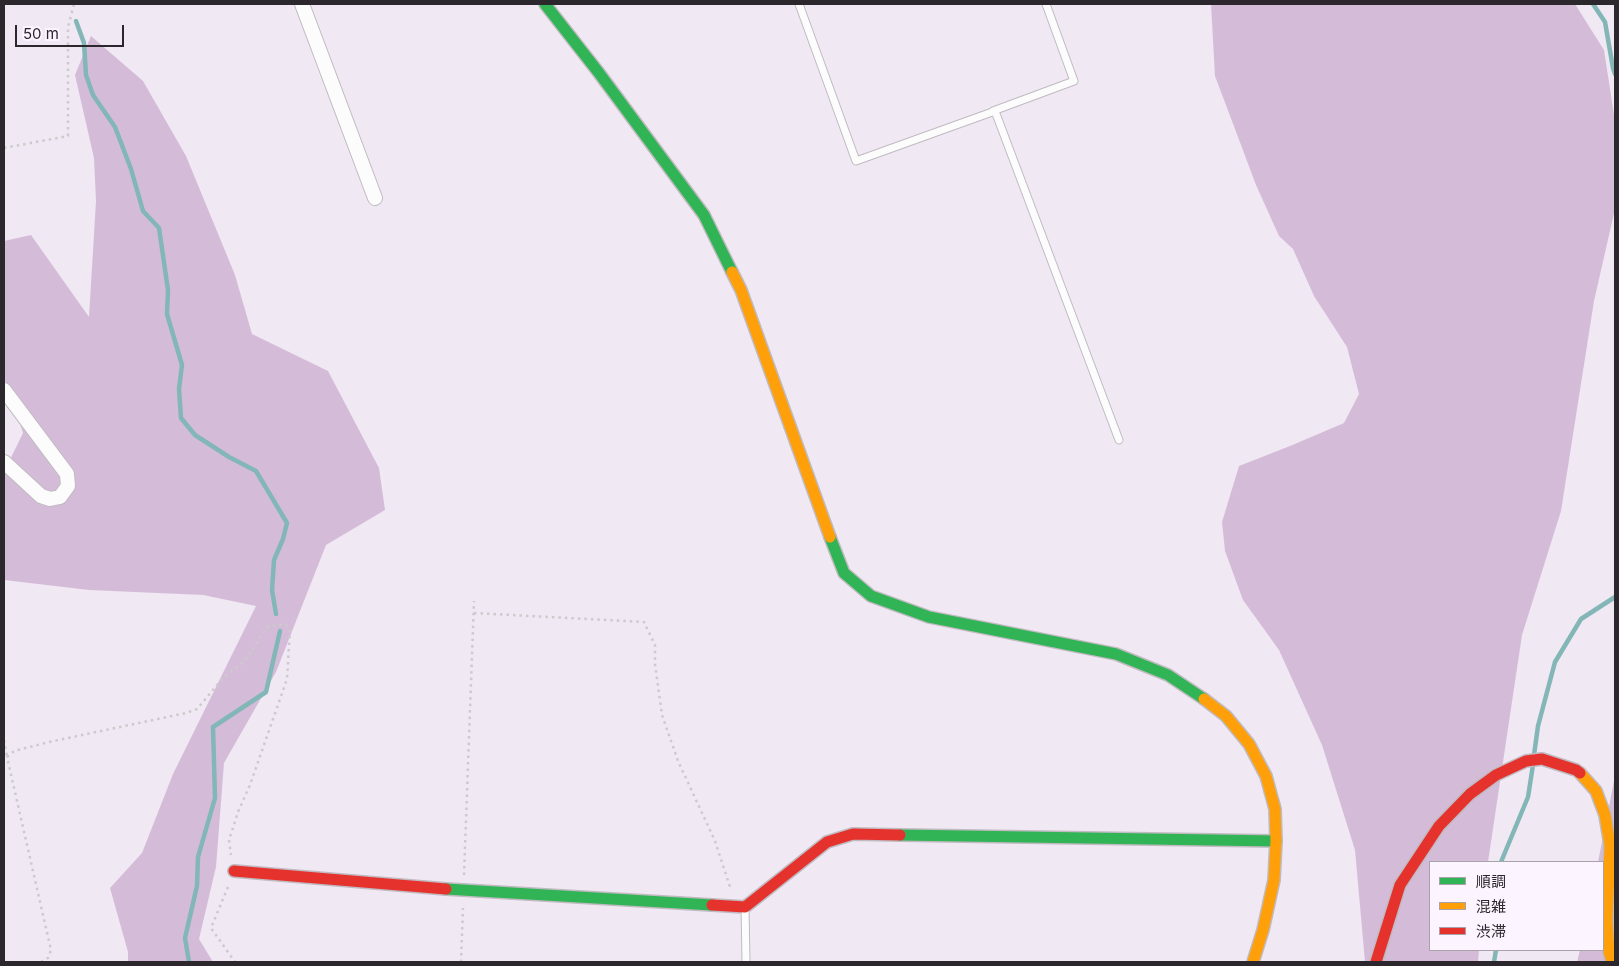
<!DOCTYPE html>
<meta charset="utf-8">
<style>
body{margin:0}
#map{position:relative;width:1619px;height:966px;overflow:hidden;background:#f0e8f2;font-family:Inter,"Noto Sans JP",sans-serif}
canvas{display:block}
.frame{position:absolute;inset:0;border:5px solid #2c272d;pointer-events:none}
.legend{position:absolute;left:1429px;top:861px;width:175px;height:90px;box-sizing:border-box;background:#fcf4fe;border:1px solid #a9a2aa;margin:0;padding:6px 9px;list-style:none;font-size:15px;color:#2c272d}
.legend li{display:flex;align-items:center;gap:10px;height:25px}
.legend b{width:25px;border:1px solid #a9a2aa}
.scale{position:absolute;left:15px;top:25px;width:109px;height:22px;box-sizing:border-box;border:2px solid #2c272d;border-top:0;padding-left:6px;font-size:15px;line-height:18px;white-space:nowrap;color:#2c272d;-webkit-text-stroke:4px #fcf4fe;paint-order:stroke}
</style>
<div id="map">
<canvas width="1619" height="966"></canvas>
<div class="frame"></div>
<ul class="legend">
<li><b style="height:6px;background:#30b455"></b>順調</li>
<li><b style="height:6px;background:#ff9f0a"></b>混雑</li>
<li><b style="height:6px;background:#e5322d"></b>渋滞</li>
</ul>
<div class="scale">50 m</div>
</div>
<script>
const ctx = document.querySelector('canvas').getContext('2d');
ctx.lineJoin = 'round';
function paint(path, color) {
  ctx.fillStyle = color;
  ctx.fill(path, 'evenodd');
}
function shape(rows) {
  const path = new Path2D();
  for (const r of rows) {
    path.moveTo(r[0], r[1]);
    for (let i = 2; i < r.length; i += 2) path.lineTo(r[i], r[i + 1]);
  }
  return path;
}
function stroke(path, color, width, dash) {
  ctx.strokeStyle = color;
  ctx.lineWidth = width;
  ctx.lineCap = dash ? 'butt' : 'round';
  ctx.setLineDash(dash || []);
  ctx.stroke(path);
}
paint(shape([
 [1211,4,1575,4,1604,50,1614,115,1615,209,1594,301,1561,511,1522,635,1488,862,1430,862,1430,950,1479,950,1478,962,1365,962,1355,850,1322,745,1279,650,1243,600,1225,551,1222,522,1239,466,1290,446,1344,423,1359,394,1347,347,1314,296,1293,249,1279,236,1256,185,1238,137,1215,76],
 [91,36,143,81,186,156,235,275,252,334,328,371,379,468,385,510,326,545,276,672,224,763,216,867,199,939,213,962,128,962,128,952,110,888,142,853,173,774,256,606,203,595,89,590,4,580,4,472,23,433,10,392,4,378,4,241,31,235,89,317,96,201,94,158,75,75],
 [1615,776,1615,962,1577,962,1580,950,1603,950,1603,862,1598,862]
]), '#d4bcd9');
stroke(shape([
 [1593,4,1605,22,1613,68,1615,74],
 [76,21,84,43,86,75,93,95,115,127,131,169,143,211,159,228,168,290,167,314,182,365,179,389,181,418,195,435,229,457,256,471,287,523,283,539,274,560,272,590,276,614],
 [1534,755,1538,726,1555,662,1581,619,1615,597],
 [1501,862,1528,797,1533,765],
 [189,962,185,938,197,886,198,857,215,798,213,727,266,692,280,631],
 [1494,962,1496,950]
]), '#83b6b6', 4.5);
const lane = shape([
 [799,4,856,161,995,111,1119,440],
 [993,111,1074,81,1046,4],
 [745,907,746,962]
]);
const street = shape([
 [302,4,375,198],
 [4,390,67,474,68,486,60,497,50,499,41,496,4,462]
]);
const fast = shape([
 [545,4,599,73,704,215,732,272],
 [830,537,844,573,871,596,929,617,1116,654,1168,675,1204,699],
 [900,835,1276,841],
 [446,889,712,905]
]);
const slow = shape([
 [732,272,741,290,830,537],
 [1204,699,1226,716,1249,744,1266,776,1275,809,1276,841,1274,880,1263,930,1253,962],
 [1580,773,1596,791,1605,815,1610,845,1607,920,1609,952,1612,962]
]);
const jam = shape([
 [234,871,446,889],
 [712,905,745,907,827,842,853,834,900,835],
 [1376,962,1400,885,1439,826,1470,794,1496,775,1526,761,1542,759,1576,770,1580,773]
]);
stroke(lane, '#c0bac1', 9);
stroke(street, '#c0bac1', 16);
stroke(fast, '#c0bac1', 14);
stroke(slow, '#c0bac1', 14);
stroke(jam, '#c0bac1', 14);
stroke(shape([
 [4,148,68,136,68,27,74,4],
 [474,613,644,622,655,645,655,664,662,715,678,761,715,841,731,890],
 [4,740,7,757],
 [464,875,474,601],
 [228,887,211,928,235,962],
 [41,962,48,958,51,950,7,757,14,751,49,742,186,713,197,709,223,678,245,661,267,627,285,624,290,630,287,679,250,785,238,812,229,840,231,855],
 [461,962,463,908]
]), '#cdcacd', 2.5, [2.5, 4]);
stroke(lane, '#fdfcfd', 7);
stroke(street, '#fdfcfd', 14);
stroke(fast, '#30b455', 11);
stroke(slow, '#ff9f0a', 11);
stroke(jam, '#e5322d', 11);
</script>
